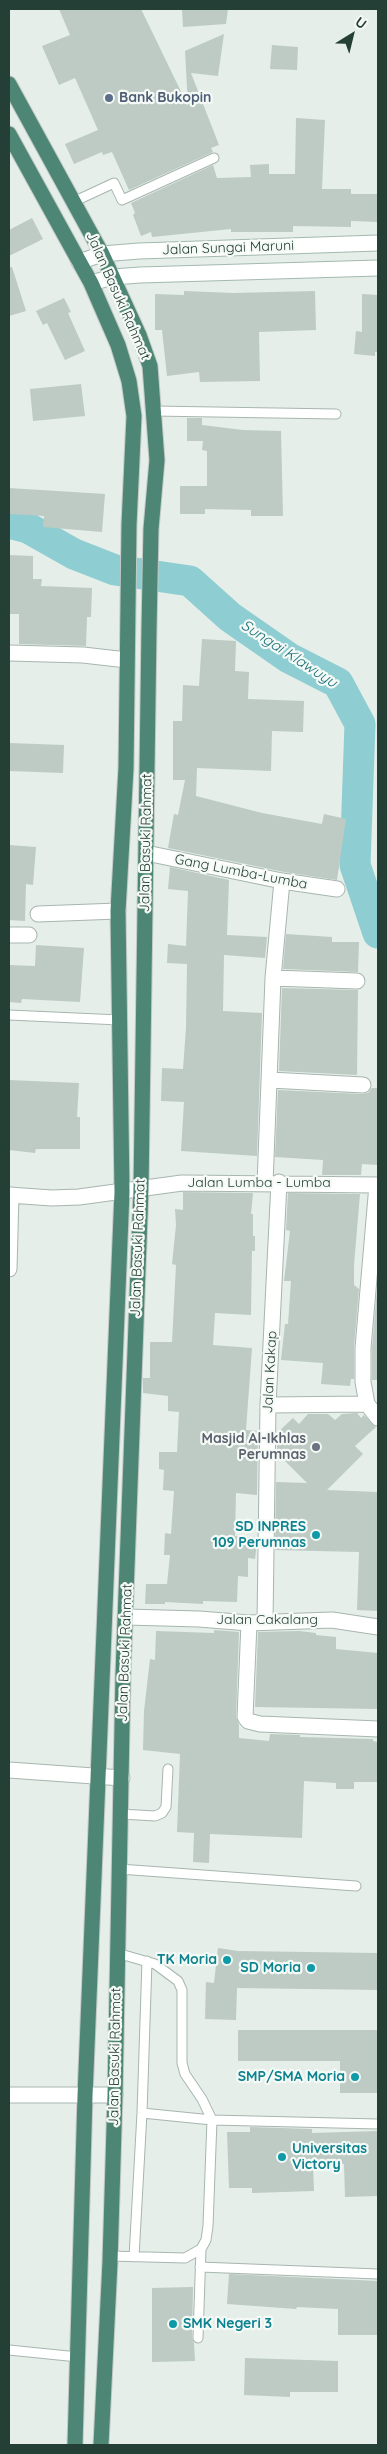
<!DOCTYPE html>
<style>
body{margin:0}
#map{position:relative;width:387px;height:2454px;overflow:hidden;background:#e5eee9;font-family:Quicksand,sans-serif}
canvas{display:block}
.frame{position:absolute;inset:0;border:10px solid #243f35;pointer-events:none}
.north{position:absolute;left:327px;top:10px;width:50px;height:50px;-webkit-text-stroke:4px #f5faf7;paint-order:stroke;rotate:36deg;font-size:14px;font-weight:700;line-height:20px;text-align:center;color:#243f35}
.north::after{content:'';display:block;margin:auto;width:18px;height:22px;background:#243f35;clip-path:polygon(50% 0,100% 100%,50% 72%,0 100%)}
</style>
<div id="map">
<canvas width="387" height="2454"></canvas>
<div class="frame"></div>
<div class="north">U</div>
</div>
<script>
const ctx = document.querySelector('canvas').getContext('2d');
ctx.lineJoin = 'round';
function shape(rows) {
  const path = new Path2D();
  for (const r of rows) {
    path.moveTo(r[0], r[1]);
    for (let i = 2; i < r.length; i += 2) path.lineTo(r[i], r[i + 1]);
  }
  return path;
}
function stroke(path, color, width, dash) {
  ctx.strokeStyle = color;
  ctx.lineWidth = width;
  ctx.lineCap = dash ? 'butt' : 'round';
  ctx.setLineDash(dash || []);
  ctx.stroke(path);
}
function paint(path, color) {
  ctx.fillStyle = color;
  ctx.fill(path, 'evenodd');
}
function write(font, color, halo, rows, align = 'center') {
  ctx.font = font + ' Quicksand,sans-serif';
  ctx.lineWidth = 4.5;
  ctx.setLineDash([]);
  ctx.textBaseline = 'middle';
  ctx.strokeStyle = halo;
  ctx.fillStyle = color;
  for (const [text, x, y, turn = 0] of rows) {
    ctx.save();
    ctx.translate(x, y);
    ctx.rotate((+turn || 0) * Math.PI / 180);
    ctx.textAlign = isNaN(turn) ? turn : align;
    if (halo) ctx.strokeText(text, 0, 0);
    ctx.fillText(text, 0, 0);
    ctx.restore();
  }
}
stroke(shape([
 [9,523,28,528,74,554,115,570,190,581,230,617,289,658,338,683,360,724,355,865,378,933]
]), '#8ecdd1', 31);
paint(shape([
 [59,9,141,9,188,106,185,51,224,34,218,76,191,73,219,145,211,148,213,152,129,190,112,152,103,155,102,152,74,164,65,144,98,130,75,78,59,85,42,46,70,35],
 [182,9,228,9,226,24,183,27],
 [272,45,298,47,297,70,270,69],
 [296,118,325,120,322,189,351,189,351,194,378,194,378,222,351,221,351,227,293,226,293,232,231,232,231,229,152,237,151,232,141,236,133,215,135,213,131,203,213,165,217,178,251,177,250,165,269,164,269,174,295,174],
 [32,218,43,239,9,256,9,230],
 [9,267,12,267,26,311,9,316],
 [184,291,233,293,315,291,316,330,259,332,260,381,200,382,199,372,167,376,162,330,155,330,155,294,184,295],
 [362,294,378,295,378,352,375,352,375,356,354,354,356,331,362,332],
 [64,298,71,312,68,313,85,351,65,360,47,323,43,325,36,311],
 [81,384,85,416,33,421,30,389],
 [187,418,202,418,202,425,243,430,281,431,283,516,251,516,251,510,205,509,205,514,180,514,180,486,207,486,207,451,202,450,203,441,187,441],
 [9,488,105,494,102,532,43,527,44,516,9,514],
 [9,555,33,556,33,579,42,579,41,586,92,588,91,617,87,617,86,646,19,644,19,614,9,614],
 [202,639,236,641,235,671,249,672,248,699,304,701,303,732,272,731,271,771,197,768,196,796,262,813,322,824,324,814,346,819,337,880,284,872,168,848,174,814,178,815,185,780,173,780,173,721,182,721,183,685,199,686],
 [9,743,64,745,63,773,9,771],
 [9,845,36,847,33,885,26,884,25,921,9,920],
 [170,867,229,880,227,935,267,937,265,958,224,955,223,1011,262,1013,257,1156,181,1151,184,1102,161,1101,162,1068,183,1069,186,1028,187,964,167,963,168,944,186,946,188,891,168,889],
 [286,934,332,937,332,942,359,942,358,972,283,969],
 [36,945,84,948,80,1002,22,999,21,1003,9,1002,9,965,35,966],
 [282,988,358,990,357,1075,279,1071],
 [9,1080,79,1083,77,1117,80,1117,80,1149,36,1149,35,1153,9,1150],
 [372,1088,377,1088,378,1165,362,1164,361,1175,322,1175,323,1160,275,1157,278,1090,362,1094,368,1093],
 [183,1192,253,1193,251,1214,253,1214,253,1236,255,1236,255,1251,252,1251,251,1315,215,1313,213,1345,252,1348,246,1430,258,1431,257,1495,236,1493,235,1536,257,1538,257,1543,255,1559,248,1558,248,1577,238,1576,237,1602,203,1601,203,1604,165,1602,165,1604,145,1604,146,1584,167,1584,170,1555,164,1555,165,1533,171,1534,174,1491,163,1490,164,1470,159,1469,159,1452,177,1452,179,1412,168,1411,168,1396,143,1393,143,1378,150,1378,150,1342,172,1342,176,1265,172,1264,176,1225,175,1209,183,1210],
 [288,1193,360,1194,354,1265,354,1285,359,1289,354,1347,354,1379,351,1379,350,1386,321,1384,323,1363,281,1360,285,1324,288,1324,291,1281,284,1281,290,1231,286,1230],
 [377,1289,378,1289,378,1380,372,1380,372,1348],
 [357,1413,361,1418,364,1415,376,1427,355,1446,363,1454,327,1490,378,1492,378,1611,357,1610,359,1552,275,1550,276,1482,307,1483,277,1453,277,1433,293,1418,299,1424,308,1414,328,1414,335,1420,342,1414],
 [214,1630,239,1632,236,1717,239,1725,239,1738,269,1741,270,1734,300,1735,300,1737,373,1739,373,1741,378,1742,378,1782,354,1782,354,1789,336,1789,336,1783,304,1781,302,1838,210,1834,209,1863,193,1862,194,1833,177,1832,180,1754,143,1750,144,1711,150,1659,155,1660,156,1631,214,1633],
 [299,1631,316,1633,316,1635,336,1637,336,1649,378,1653,378,1709,255,1707,258,1632],
 [218,1948,238,1951,378,1953,378,1990,237,1988,236,2020,205,2019,206,1982,214,1983],
 [238,2030,378,2030,378,2093,340,2093,340,2061,238,2061],
 [250,2127,312,2129,312,2133,378,2131,378,2196,345,2197,344,2164,313,2165,314,2191,252,2193,252,2188,229,2188,227,2132,250,2132],
 [229,2274,378,2281,378,2335,338,2335,338,2309,297,2307,296,2309,227,2304],
 [193,2287,192,2338,194,2343,195,2361,152,2362,152,2288],
 [245,2358,338,2361,338,2392,290,2392,290,2397,244,2395]
]), '#bdcbc4');
const service = shape([
 [73,202,114,183,122,200,214,158],
 [154,411,336,414],
 [9,1015,120,1020],
 [121,1814,155,1816,162,1813,166,1807,168,1769],
 [119,1869,356,1886],
 [142,2113,212,2120,378,2124],
 [110,2256,185,2258,201,2249,206,2240,208,2226,212,2120,202,2099,185,2074,182,2063,182,1990,178,1981,155,1964,117,1953],
 [134,2257,142,2113,147,1961],
 [200,2267,378,2274],
 [198,2338,201,2249],
 [9,2350,78,2357]
]);
const minor = shape([
 [9,653,83,655,127,660],
 [146,853,282,881,337,889],
 [38,914,118,911],
 [9,935,29,935],
 [273,978,357,981],
 [270,1080,363,1085],
 [265,1184,273,978,282,881],
 [9,1195,52,1198,79,1197,182,1183,378,1185],
 [9,1269,11,1195],
 [367,1404,363,1382,363,1348,377,1185],
 [268,1405,367,1404,378,1418],
 [126,1617,199,1619,249,1623,332,1620,378,1627],
 [265,1622,268,1405,279,1182],
 [249,1623,245,1717,248,1721,260,1724,378,1729],
 [9,1770,122,1778],
 [9,2095,115,2095]
]);
const secondary = shape([
 [79,262,102,254,139,251,378,243],
 [91,283,113,277,140,275,378,268]
]);
const trunk = shape([
 [9,84,102,254,139,335,150,366,157,460,151,529,149,629,141,1189,123,1675,115,2095,110,2262,101,2445],
 [9,134,91,283,118,345,129,381,134,416,129,525,126,768,118,911,122,1192,85,2096,75,2445]
]);
stroke(service, '#a7b6af', 11);
stroke(minor, '#a7b6af', 17);
stroke(secondary, '#a3b9af', 17);
stroke(trunk, '#c2c9c6', 17);
stroke(service, '#fff', 9);
stroke(minor, '#fff', 15);
stroke(secondary, '#fff', 15);
stroke(trunk, '#4d8674', 15);
for (const [x, y, r, color] of [
 [109,98,5,"#5c6f8a"],
 [316,1447,5,"#6b7280"],
 [316,1535,5,"#0f9aa8"],
 [227,1960,5,"#0f9aa8"],
 [311,1968,5,"#0f9aa8"],
 [355,2077,5,"#0f9aa8"],
 [282,2157,5,"#0f9aa8"],
 [173,2324,5,"#0f9aa8"]
]) {
  const dot = new Path2D();
  dot.arc(x, y, r, 0, 2 * Math.PI);
  ctx.fillStyle = color;
  ctx.fill(dot);
  stroke(dot, '#f5faf7', 2);
}
write('bold 14px', '#4e5e75', '#f5faf7', [
 ["Bank Bukopin",119,98]
], 'left');
write('14px', '#243f35', '#f5faf7', [
 ["Jalan Sungai Maruni",228,248,-2],
 ["Jalan Basuki Rahmat",118,296,66],
 ["Jalan Basuki Rahmat",146,843,-89],
 ["Gang Lumba-Lumba",241,872,11],
 ["Jalan Lumba - Lumba",259,1183],
 ["Jalan Basuki Rahmat",138,1248,-88],
 ["Jalan Kakap",270,1372,-87],
 ["Jalan Cakalang",267,1620],
 ["Jalan Basuki Rahmat",125,1653,-88],
 ["Jalan Basuki Rahmat",115,2057,-89]
]);
write('bold 14px', '#5b616d', '#f5faf7', [
 ["Masjid Al-Ikhlas",306,1439],
 ["Perumnas",306,1455]
], 'right');
write('bold 14px', '#0d838f', '#f5faf7', [
 ["SD INPRES",306,1527],
 ["109 Perumnas",306,1543],
 ["TK Moria",217,1960],
 ["SD Moria",301,1968],
 ["SMP/SMA Moria",345,2077],
 ["Universitas",292,2149,"left"],
 ["Victory",292,2165,"left"],
 ["SMK Negeri 3",183,2324,"left"]
], 'right');
write('italic 15px', '#1e747b', '#f5faf7', [
 ["Sungai Klawuyu",289,654,33]
]);
</script>
